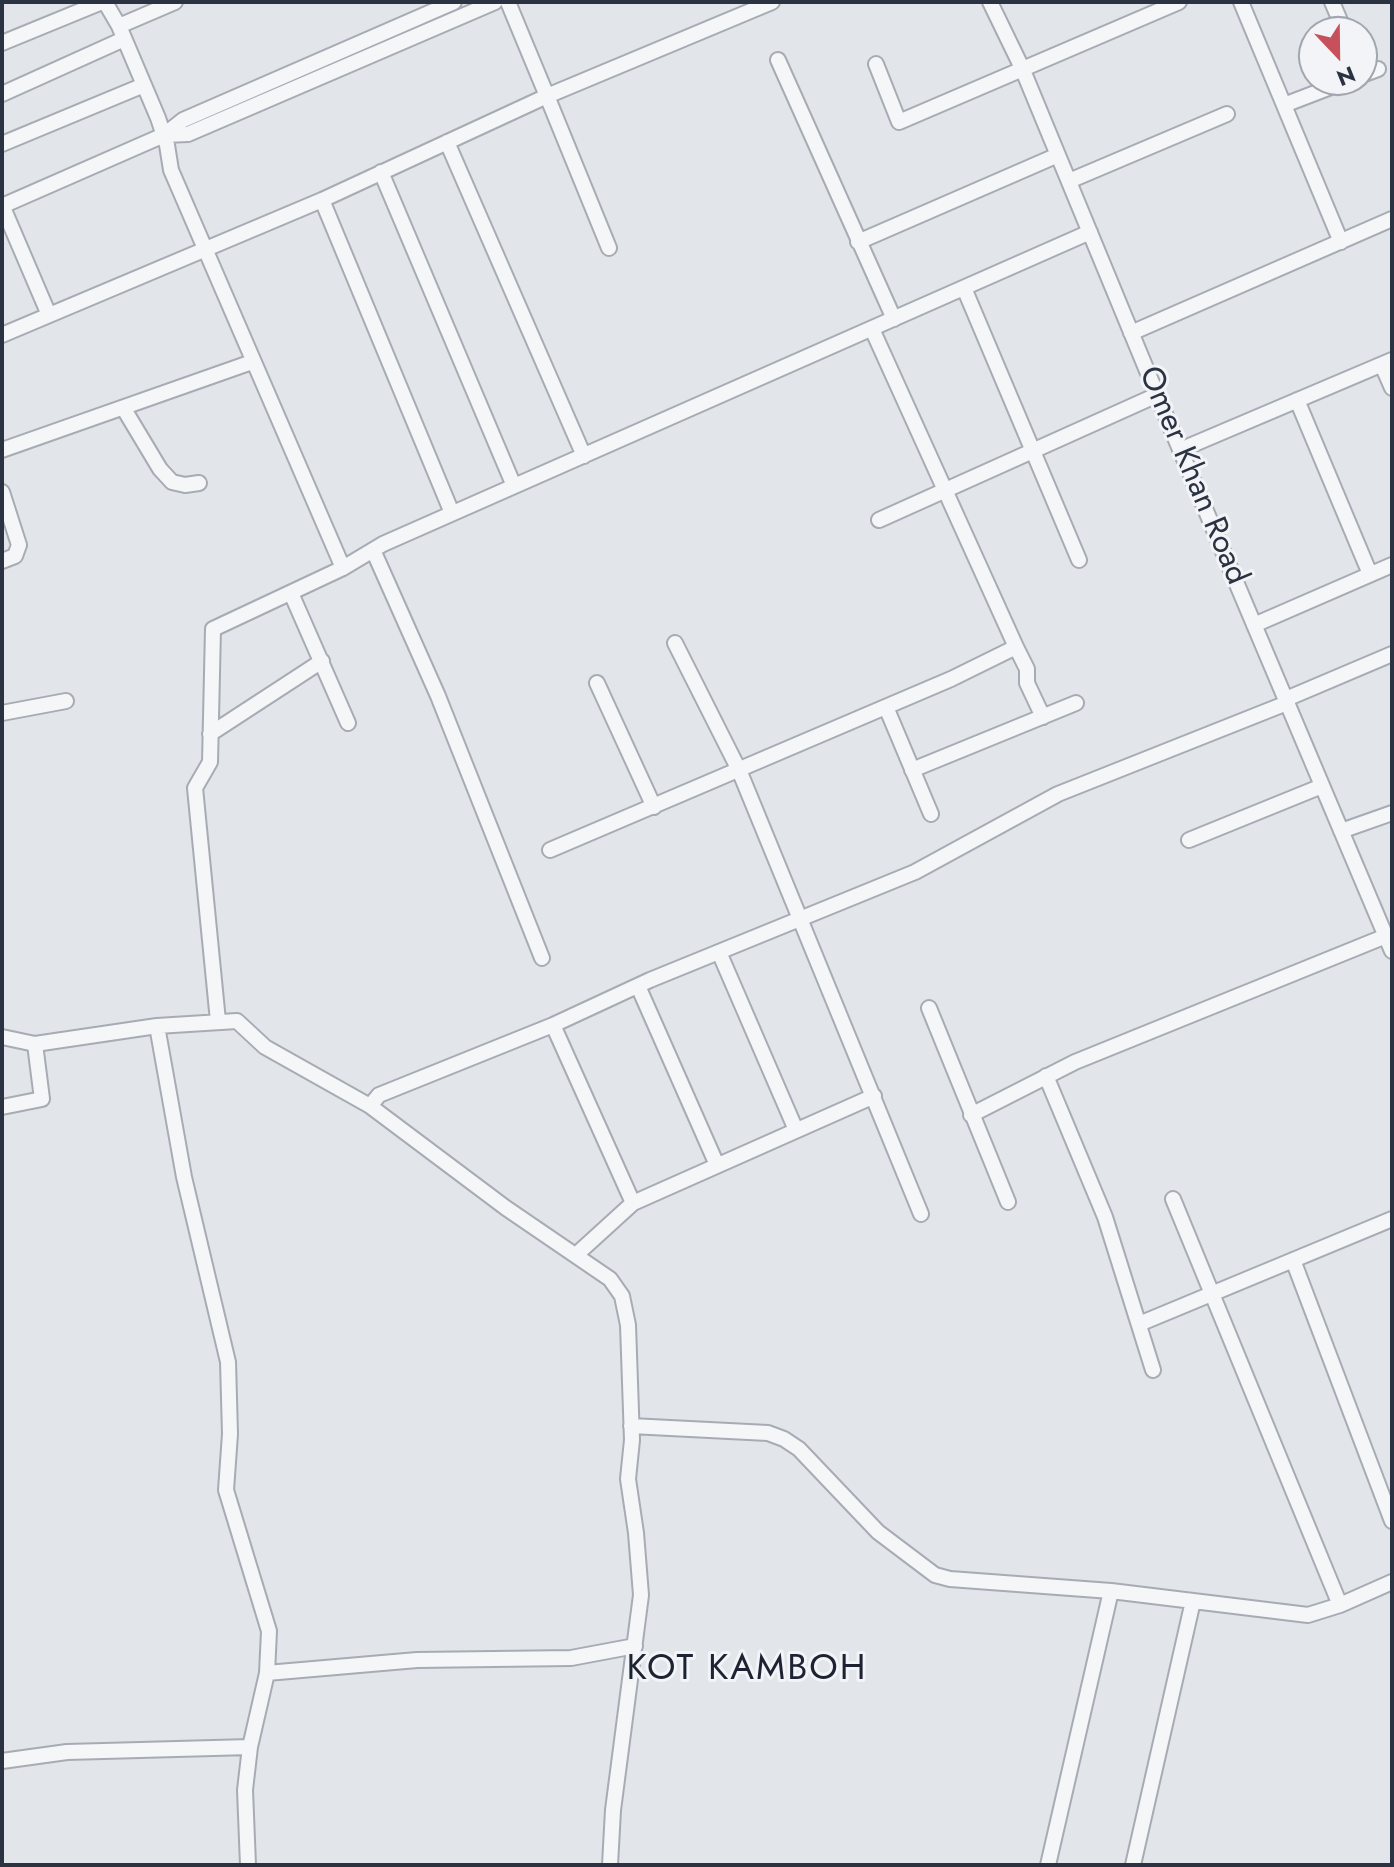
<!DOCTYPE html>
<html>
<head>
<meta charset="utf-8">
<style>
  body { margin:0 }
  #map { position:relative; width:1394px; height:1867px; overflow:hidden; background:#e2e5ea; font-family:Jost,sans-serif }
  canvas { display:block }
  .frame { position:absolute; inset:0; border:4px solid #2b3241; pointer-events:none }
  .north { position:absolute; left:1298px; top:16px; width:80px; height:80px; box-sizing:border-box; background:#f2f4f7; border:2px solid #a2a6ae; border-radius:50%; rotate:158deg; font-size:22px; font-weight:700; line-height:32px; text-align:center; color:#2b3241 }
  .north::after { content:''; display:block; margin:auto; width:28px; height:36px; background:#c6515d; clip-path:polygon(50% 0,100% 100%,50% 72%,0 100%) }
</style>
</head>
<body>
<div id="map">
<canvas width="1394" height="1867"></canvas>
<div class="frame"></div>
<div class="north">N</div>
</div>
<script>
const ctx = document.querySelector('canvas').getContext('2d');
ctx.lineJoin = 'round';
const poly = rows => new Path2D(rows.map(r => 'M' + r).join(''));
function strokePath(path, color, width, dash) { ctx.strokeStyle = color; ctx.lineWidth = width; ctx.lineCap = dash ? 'butt' : 'round'; ctx.setLineDash(dash || []); ctx.stroke(path); }
function write(font, color, halo, rows, align = 'center') {
  ctx.font = font + ' Jost,sans-serif'; ctx.lineWidth = 6; ctx.setLineDash([]); ctx.textBaseline = 'middle'; ctx.strokeStyle = halo; ctx.fillStyle = color; for (const [text, x, y, turn = 0] of rows) {
    ctx.save(); ctx.translate(x, y); ctx.rotate((+turn || 0) * Math.PI / 180); ctx.textAlign = isNaN(turn) ? turn : align; if (halo) ctx.strokeText(text, 0, 0); ctx.fillText(text, 0, 0); ctx.restore();
  }
}
const street = poly([
  [105,2,119,26,158,118,167,145,171,170,343,568],
  [990,2,1022,68,1157,395,1392,951],
  [1241,2,1341,242],
  [1332,2,1341,23],
  [119,26,175,2],
  [2,43,102,2],
  [778,60,894,319],
  [876,64,899,122,1179,2],
  [1362,75,1378,69],
  [2,94,124,39],
  [1284,105,1349,80],
  [165,135,188,134,495,2],
  [447,142,584,456],
  [2,144,144,85],
  [381,172,514,486],
  [1069,181,1227,114],
  [322,200,452,513],
  [2,205,49,315],
  [2,206,164,135,183,120,454,2],
  [858,242,1058,155],
  [609,248,547,96,772,2],
  [964,288,1079,560],
  [1131,333,1392,219],
  [2,335,322,200,547,96,508,2],
  [1382,365,1392,388],
  [1297,400,1370,574],
  [124,409,160,469,172,482,185,485,199,483],
  [2,450,252,362],
  [1180,450,1392,360],
  [2,492,19,545,15,556,2,561],
  [879,520,1157,395],
  [373,550,438,696,542,958],
  [291,593,348,723],
  [1254,625,1392,565],
  [675,643,739,770,921,1214],
  [1016,647,1027,669,1027,683,1043,717],
  [597,683,654,807],
  [1286,699,1392,654],
  [886,707,931,814],
  [2,713,66,701],
  [210,734,322,661],
  [912,770,1076,703],
  [1341,831,1392,813],
  [1189,840,1322,786],
  [550,850,951,679,1016,647,872,329],
  [719,952,796,1130],
  [638,986,717,1165],
  [929,1008,1008,1202],
  [218,1021,195,788,210,762,213,629,343,568,383,544,1090,232],
  [553,1025,633,1203],
  [157,1026,184,1177,228,1362,230,1434,226,1490,269,1631,267,1673,250,1747,245,1790,248,1865],
  [2,1037,35,1044],
  [1046,1076,1105,1217,1153,1370],
  [370,1106,379,1095,553,1025,650,980,915,872,1058,794,1287,703],
  [2,1107,42,1099,35,1044,157,1026,237,1021,265,1047,370,1106,506,1208,610,1279,622,1296,628,1325,632,1440,628,1479,636,1533,641,1595,613,1810,610,1865],
  [971,1115,1075,1062,1386,936],
  [1173,1199,1340,1605],
  [577,1254,633,1203,874,1096],
  [1293,1260,1392,1521],
  [1139,1324,1392,1219],
  [631,1426,768,1433,784,1439,799,1449,878,1532,935,1575,950,1579,1111,1591,1308,1615,1340,1605,1392,1582],
  [267,1673,417,1660,571,1658,635,1646],
  [2,1761,67,1752,250,1747],
  [1048,1865,1111,1591],
  [1133,1865,1193,1601]
]);
const streetNames = [
  ["Omer Khan Road",1192,476,67]
];
const quarterNames = [
  ["KOT KAMBOH",747,1670]
];
strokePath(street, '#a7acb4', 18);
strokePath(street, '#f5f6f8', 14);
write('32px', '#2b3241', '#f2f4f7', streetNames);
ctx.letterSpacing = '2px';
write('36px', '#1d2332', '#f2f4f7', quarterNames);
ctx.letterSpacing = '0px';
</script>
</body>
</html>
